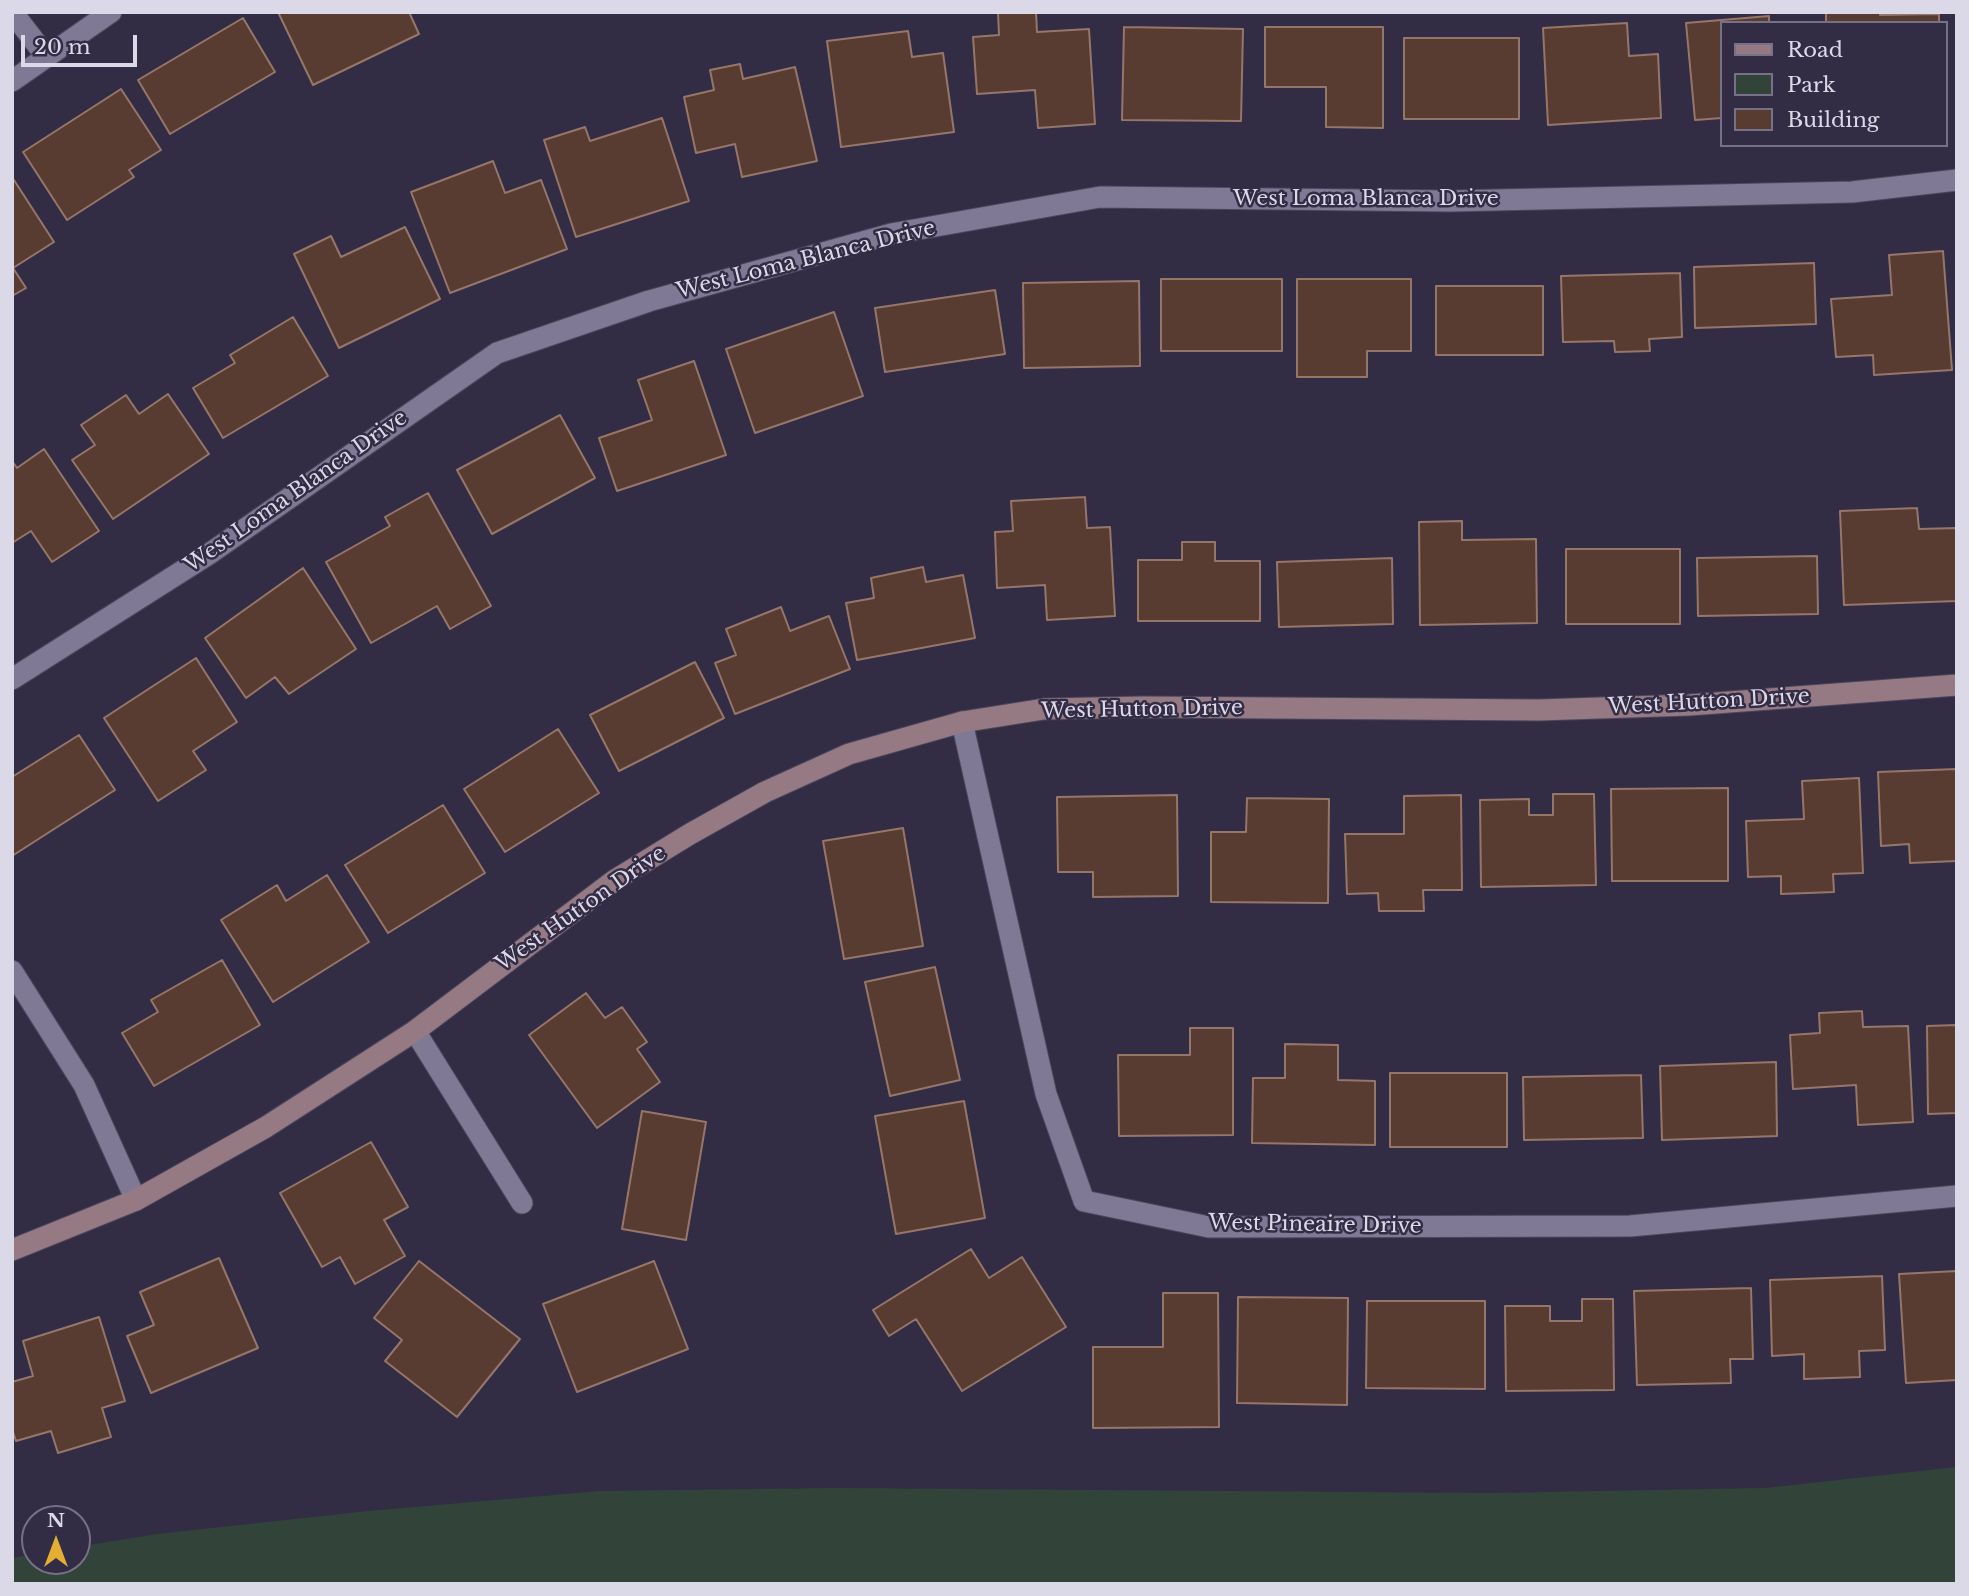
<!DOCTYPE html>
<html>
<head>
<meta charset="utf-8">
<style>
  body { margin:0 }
  #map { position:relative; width:1969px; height:1596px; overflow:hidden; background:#322c45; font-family:"Libre Baskerville",serif }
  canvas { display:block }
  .frame { position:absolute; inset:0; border:14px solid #dbd8e8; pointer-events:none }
  .legend { position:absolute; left:1720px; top:21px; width:228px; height:126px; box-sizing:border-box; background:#322c45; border:2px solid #767186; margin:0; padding:9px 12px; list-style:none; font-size:21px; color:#dbd8e8 }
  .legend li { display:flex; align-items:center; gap:14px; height:35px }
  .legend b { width:35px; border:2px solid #767186 }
  .north { position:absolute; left:21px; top:1505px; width:70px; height:70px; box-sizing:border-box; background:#322c45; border:2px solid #767186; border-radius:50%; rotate:0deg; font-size:19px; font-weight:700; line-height:28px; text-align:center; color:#dbd8e8 }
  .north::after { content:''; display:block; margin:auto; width:24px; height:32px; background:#e2af34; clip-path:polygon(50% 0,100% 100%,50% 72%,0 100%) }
  .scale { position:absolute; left:21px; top:35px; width:116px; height:32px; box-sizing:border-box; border:4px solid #dbd8e8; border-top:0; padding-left:9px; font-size:21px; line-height:24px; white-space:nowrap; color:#dbd8e8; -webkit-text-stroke:5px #322c45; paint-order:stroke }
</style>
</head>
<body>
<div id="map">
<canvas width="1969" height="1596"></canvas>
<div class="frame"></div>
<ul class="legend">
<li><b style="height:9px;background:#957983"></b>Road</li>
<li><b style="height:19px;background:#324439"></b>Park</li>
<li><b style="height:19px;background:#583c32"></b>Building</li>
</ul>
<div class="north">N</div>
<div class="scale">20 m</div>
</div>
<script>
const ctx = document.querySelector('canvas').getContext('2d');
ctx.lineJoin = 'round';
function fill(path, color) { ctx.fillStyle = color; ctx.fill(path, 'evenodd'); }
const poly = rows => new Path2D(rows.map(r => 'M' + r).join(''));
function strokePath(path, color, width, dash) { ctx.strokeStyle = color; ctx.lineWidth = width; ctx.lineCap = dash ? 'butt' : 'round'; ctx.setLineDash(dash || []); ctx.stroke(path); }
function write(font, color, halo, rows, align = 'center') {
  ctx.font = font + ' "Libre Baskerville",serif'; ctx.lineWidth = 5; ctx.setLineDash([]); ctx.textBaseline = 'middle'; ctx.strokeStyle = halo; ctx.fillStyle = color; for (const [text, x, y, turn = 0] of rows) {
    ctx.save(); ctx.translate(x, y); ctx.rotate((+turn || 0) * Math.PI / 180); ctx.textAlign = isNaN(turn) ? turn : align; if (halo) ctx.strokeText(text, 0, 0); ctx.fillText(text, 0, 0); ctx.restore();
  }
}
const green = poly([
  [1957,1467,1957,1584,12,1584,12,1558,35,1554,35,1561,77,1561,77,1547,157,1534,368,1511,600,1491,834,1488,1491,1493,1765,1488]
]);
const building = poly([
  [278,12,409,12,419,34,313,85,278,12],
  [998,12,1036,12,1037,32,1089,29,1095,124,1038,128,1035,90,977,94,973,37,999,35,998,12],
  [1826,12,1880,12,1880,15,1939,14,1939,23,1826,23,1826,12],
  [1769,16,1769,23,1722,23,1722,118,1695,120,1686,23,1769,16],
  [243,18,275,72,170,134,138,80,243,18],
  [1627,23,1629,56,1658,54,1661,118,1548,125,1543,28,1627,23],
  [1124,27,1243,29,1241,121,1122,120,1124,27],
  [1265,27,1383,27,1383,128,1326,127,1326,87,1265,87,1265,27],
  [908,31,912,57,943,53,954,132,841,147,827,41,908,31],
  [1404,38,1519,38,1519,119,1404,119,1404,38],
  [740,64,743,79,795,67,817,161,742,177,735,144,696,153,684,97,714,90,710,70,740,64],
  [121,89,161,150,129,170,134,177,67,220,23,152,121,89],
  [662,118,689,201,576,237,544,140,585,127,590,141,662,118],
  [493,161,505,193,541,180,567,249,450,293,411,192,493,161],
  [12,177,54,242,13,268,26,288,12,296,12,177],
  [405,227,440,299,339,348,294,254,331,236,341,257,405,227],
  [1943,251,1952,370,1874,375,1873,355,1836,357,1831,299,1892,295,1889,255,1943,251],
  [1814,263,1816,324,1695,328,1694,267,1814,263],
  [1680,273,1682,337,1649,339,1650,351,1615,352,1614,341,1563,342,1561,276,1680,273],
  [1161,279,1282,279,1282,351,1161,351,1161,279],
  [1297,279,1411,279,1411,351,1367,351,1367,377,1297,377,1297,279],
  [1139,281,1140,366,1024,368,1023,283,1139,281],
  [1436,286,1543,286,1543,355,1436,355,1436,286],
  [995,290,1005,354,885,372,875,308,995,290],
  [834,312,863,396,755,433,726,349,834,312],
  [293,317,328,376,223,438,193,388,235,363,230,355,293,317],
  [694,361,726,455,617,491,599,438,652,420,638,380,694,361],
  [168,394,209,454,113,519,72,460,95,445,81,425,126,395,139,414,168,394],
  [560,415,595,478,492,534,457,470,560,415],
  [44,449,99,531,52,562,31,531,12,543,12,461,17,468,44,449],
  [428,493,491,606,450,629,437,606,371,643,326,562,390,526,385,517,428,493],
  [1085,497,1087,528,1110,527,1115,616,1047,620,1045,585,997,588,995,532,1013,531,1011,501,1085,497],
  [1917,508,1919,529,1957,528,1957,601,1844,605,1840,511,1917,508],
  [1462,521,1462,540,1536,539,1537,623,1420,625,1419,522,1462,521],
  [1182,542,1215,542,1215,561,1260,561,1260,621,1138,621,1138,560,1182,560,1182,542],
  [1566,549,1680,549,1680,624,1566,624,1566,549],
  [1817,556,1818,614,1698,616,1697,558,1817,556],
  [1392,558,1393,624,1279,627,1277,562,1392,558],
  [923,567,926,582,963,575,975,638,857,660,846,603,874,598,871,578,923,567],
  [303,568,356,649,289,694,275,677,246,698,205,638,303,568],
  [781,607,790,631,829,616,850,669,735,714,715,663,736,655,726,629,781,607],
  [196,658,237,722,193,751,206,770,158,801,104,718,196,658],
  [695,662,724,718,619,771,590,715,695,662],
  [558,729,599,793,505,852,464,789,558,729],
  [79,735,115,790,12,856,12,777,79,735],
  [1957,769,1957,861,1910,863,1909,844,1881,846,1878,772,1957,769],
  [1859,778,1863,873,1833,874,1834,892,1781,894,1781,876,1748,877,1746,821,1804,819,1802,781,1859,778],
  [1728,788,1728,881,1612,881,1611,789,1728,788],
  [1553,794,1594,794,1596,885,1481,887,1480,800,1529,799,1529,815,1553,815,1553,794],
  [1177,795,1178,896,1093,897,1093,872,1058,872,1057,797,1177,795],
  [1461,795,1462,890,1423,890,1424,911,1379,911,1378,893,1347,894,1345,834,1404,834,1404,796,1461,795],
  [1247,798,1329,799,1328,903,1211,902,1211,832,1246,832,1247,798],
  [443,805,485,873,388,933,345,865,443,805],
  [903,828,923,946,844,959,823,841,903,828],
  [327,875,369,942,273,1002,221,920,277,885,286,901,327,875],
  [222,960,260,1025,154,1086,122,1033,158,1012,151,1000,222,960],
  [935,967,960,1080,890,1096,865,982,935,967],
  [586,993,605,1018,622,1007,647,1042,637,1049,660,1082,597,1128,529,1035,586,993],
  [1862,1011,1863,1027,1908,1026,1913,1122,1858,1125,1856,1085,1793,1089,1790,1035,1820,1033,1819,1013,1862,1011],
  [1957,1025,1957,1113,1928,1114,1927,1026,1957,1025],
  [1190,1028,1233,1028,1233,1135,1119,1136,1118,1055,1190,1055,1190,1028],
  [1285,1044,1338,1045,1338,1080,1375,1081,1375,1145,1252,1143,1253,1078,1285,1078,1285,1044],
  [1776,1062,1777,1136,1662,1140,1660,1066,1776,1062],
  [1390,1073,1507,1073,1507,1147,1390,1147,1390,1073],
  [1641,1075,1643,1138,1524,1140,1523,1077,1641,1075],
  [964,1101,985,1218,896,1234,875,1116,964,1101],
  [642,1111,706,1122,686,1240,622,1229,642,1111],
  [371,1142,408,1207,384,1220,405,1256,355,1284,340,1257,322,1267,280,1193,371,1142],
  [971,1249,989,1278,1022,1257,1066,1327,962,1391,916,1319,889,1336,873,1310,971,1249],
  [219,1258,258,1348,151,1393,127,1336,154,1325,140,1292,219,1258],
  [419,1261,520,1339,457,1417,385,1361,402,1340,374,1318,419,1261],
  [654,1261,688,1349,577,1392,543,1304,654,1261],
  [1957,1271,1957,1380,1906,1383,1899,1274,1957,1271],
  [1882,1276,1885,1350,1859,1351,1860,1377,1804,1379,1804,1354,1772,1356,1770,1280,1882,1276],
  [1751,1288,1753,1359,1730,1359,1731,1383,1637,1385,1634,1291,1751,1288],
  [1163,1293,1218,1293,1219,1427,1093,1428,1093,1347,1163,1347,1163,1293],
  [1238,1297,1348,1298,1347,1405,1237,1403,1238,1297],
  [1582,1299,1613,1299,1614,1390,1506,1391,1505,1306,1550,1306,1550,1321,1582,1321,1582,1299],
  [1367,1301,1485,1301,1485,1389,1366,1388,1367,1301],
  [99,1317,125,1401,102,1408,111,1437,58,1453,51,1431,16,1441,12,1429,12,1382,33,1376,23,1341,99,1317]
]);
const path = poly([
  [1956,1584,1957,1583]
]);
const street = poly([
  [12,12,46,56],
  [12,81,111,12],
  [12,679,209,554,497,353,649,301,891,234,1100,197,1450,201,1852,192,1957,180],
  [962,722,1046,1094,1084,1201,1209,1227,1630,1226,1957,1196],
  [12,971,84,1085,136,1200],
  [415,1031,522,1203]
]);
const secondary = poly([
  [12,1250,136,1200,266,1127,415,1031,615,880,690,834,765,792,849,754,962,722,1044,709,1143,707,1539,710,1689,705,1957,685]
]);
const streetNames = [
  ["West Loma Blanca Drive",1366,199],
  ["West Loma Blanca Drive",806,260,-14],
  ["West Loma Blanca Drive",296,492,-35],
  ["West Hutton Drive",1709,702,-3],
  ["West Hutton Drive",1142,710,-1],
  ["West Hutton Drive",581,909,-35],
  ["West Pineaire Drive",1315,1225,1]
];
fill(green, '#324439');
fill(building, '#583c32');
strokePath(building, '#967669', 2);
strokePath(street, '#4c475c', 23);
strokePath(secondary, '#4c475c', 23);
strokePath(path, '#8f8a9e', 4.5, [5, 5]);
strokePath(street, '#7f7996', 21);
strokePath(secondary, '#957983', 21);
write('21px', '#dbd8e8', '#322c45', streetNames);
</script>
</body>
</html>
